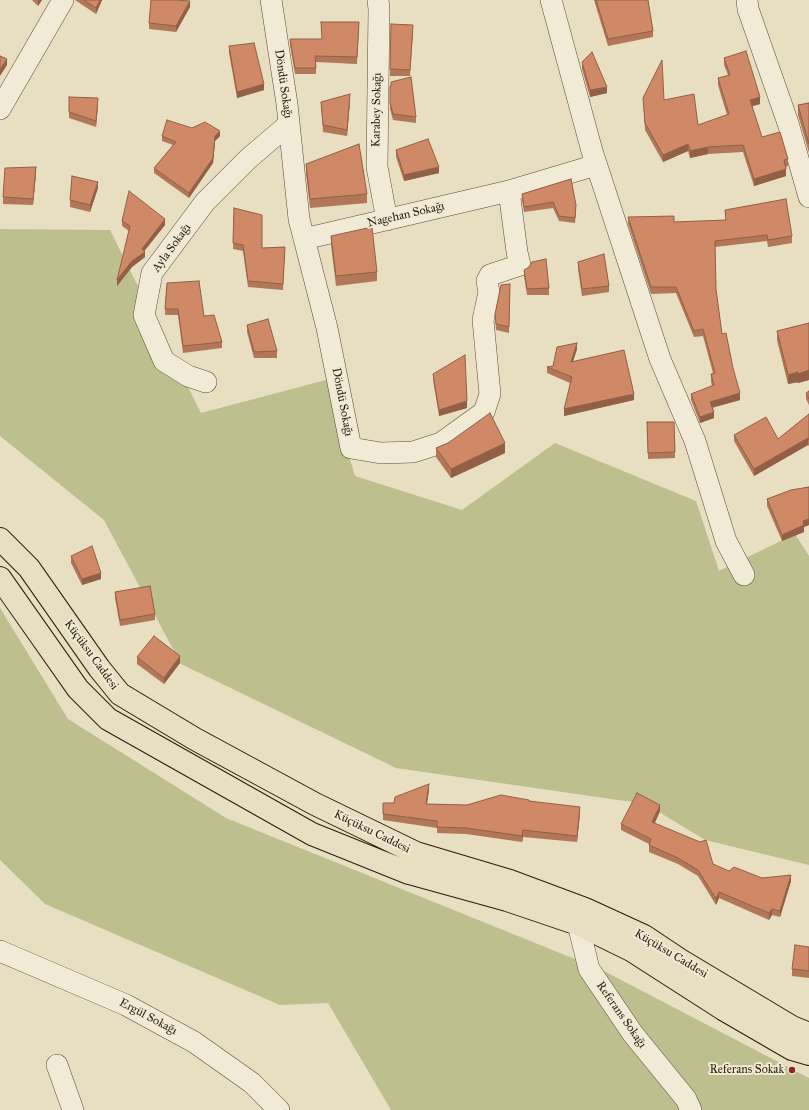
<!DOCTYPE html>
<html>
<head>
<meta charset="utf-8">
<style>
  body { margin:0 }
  canvas { display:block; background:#e8dec2 }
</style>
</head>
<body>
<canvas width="809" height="1110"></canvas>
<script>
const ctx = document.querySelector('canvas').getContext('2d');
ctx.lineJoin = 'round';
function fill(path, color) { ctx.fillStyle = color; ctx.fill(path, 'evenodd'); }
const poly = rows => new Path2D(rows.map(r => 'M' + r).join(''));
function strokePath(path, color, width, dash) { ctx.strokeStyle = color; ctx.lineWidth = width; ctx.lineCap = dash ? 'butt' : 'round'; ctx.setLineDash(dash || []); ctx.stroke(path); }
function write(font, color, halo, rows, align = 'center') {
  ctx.font = font + ' "IM FELL Great Primer",serif'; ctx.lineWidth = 4; ctx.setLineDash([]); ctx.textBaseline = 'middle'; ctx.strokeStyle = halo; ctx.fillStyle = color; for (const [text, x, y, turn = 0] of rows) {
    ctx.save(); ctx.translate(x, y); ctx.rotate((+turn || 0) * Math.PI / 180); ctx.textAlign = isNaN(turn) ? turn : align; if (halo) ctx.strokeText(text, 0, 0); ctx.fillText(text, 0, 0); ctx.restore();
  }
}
const green = poly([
  [0,229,110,230,201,413,326,380,355,476,462,510,555,443,696,501,719,571,795,534,809,556,809,865,705,840,646,804,396,768,181,664,104,520,0,436],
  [0,608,68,719,226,818,602,970,809,1078,809,1110,391,1110,328,1003,280,1005,45,904,0,860]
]);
const minor = poly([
  [271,0,287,104,299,219,327,328,351,448,381,453,413,452,441,443,484,412,490,394,483,320,489,292,487,281,490,275,520,265,517,252,509,191,596,165],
  [378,0,379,9,377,167,387,220],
  [551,0,592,151,660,359,695,441,726,541,744,575],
  [747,0,748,9,788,123,809,197],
  [0,109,63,0],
  [304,239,509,191],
  [206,382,188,376,164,361,144,315,152,273,205,202,248,159,289,124],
  [584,911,578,924,589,969,633,1034,686,1099,691,1110],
  [0,951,126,1005,194,1042,252,1083,279,1110],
  [57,1065,73,1110]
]);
const primary = poly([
  [0,539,29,568,99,668,120,694,195,739,315,804,416,853,510,881,585,909,644,936,680,960,792,1027,809,1034],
  [0,578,78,689,108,719,312,834,409,873,507,900,578,924,631,950,723,1009,792,1049,809,1054]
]);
const wall = poly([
  [32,0,42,0,38,6],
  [75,0,102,0,96,14],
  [594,0,648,0,653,31,653,37,608,46],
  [190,7,176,32,149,29,149,23],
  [391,24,413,31,410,76,390,76],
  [359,28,357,64,316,62,316,74,295,74,290,45,290,39,322,39],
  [229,46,264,90,237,98,229,53],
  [724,58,760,104,752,106,762,137,788,159,788,166,786,167,786,176,754,186,743,152,708,154,690,158,688,151,663,162,645,130,643,98,664,100,698,125,727,115,718,85,718,78,728,75,724,65],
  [582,62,607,93,590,97,582,69],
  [390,86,416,117,416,123,393,120,390,109],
  [69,97,98,104,96,127,69,118],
  [350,100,347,136,323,132,321,102],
  [809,103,809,153,798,115,798,105],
  [192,128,220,136,215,141,213,163,189,198,154,173,154,168,173,145,162,141,162,136],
  [396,150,439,173,404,181,396,157],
  [306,164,367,194,367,203,310,208,306,173],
  [36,173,33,205,3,204,3,197],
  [571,179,576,211,575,223,559,221,553,208,524,212,522,200,522,194],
  [98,188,90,212,70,207,70,200],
  [234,208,262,248,285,247,283,290,248,287,243,251,233,249],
  [725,210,792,236,792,243,768,247,767,241,715,247,716,289,722,334,740,400,712,408,714,418,700,423,691,400,691,394,712,386,711,381,711,374,713,373,703,336,694,337,676,293,651,294,628,224,628,217,674,222,726,220],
  [122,221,165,225,144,251,145,257,132,267,117,286,129,231,122,226],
  [331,236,377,272,377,281,336,286,331,245],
  [578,262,609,286,609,292,582,296,578,269],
  [524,270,549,288,549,295,527,295,524,276],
  [167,283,204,316,222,342,222,348,183,353,178,315,165,315,165,309],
  [510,284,509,333,496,330,495,314],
  [809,323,809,380,798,383,798,382,788,384,777,340,777,331],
  [247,325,277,351,277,358,254,358,247,332],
  [577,349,573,361,634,400,564,416,570,383,547,373,547,367,553,366],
  [433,374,467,408,439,416,433,380],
  [809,391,809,405,806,399,806,393],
  [809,414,809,446,808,445,754,476,734,441,734,435,778,439],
  [647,422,674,422,675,458,648,459],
  [448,443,505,453,451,478,436,457,436,448],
  [809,487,809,525,804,527,804,532,782,541,767,506,767,499],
  [71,556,101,579,82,585,71,563],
  [115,592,155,614,155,620,120,626,115,598],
  [137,657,180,663,164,684,137,664],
  [429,790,427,804,467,805,529,801,580,813,577,842,523,837,522,842,466,834,437,833,437,828,383,820,383,814,394,803],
  [660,811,655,823,713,864,729,871,762,878,791,881,780,917,772,915,769,920,719,898,716,905,698,876,678,864,649,852,649,844,621,830,621,824],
  [809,947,809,978,792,976,792,969]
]);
const shadedWall = poly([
  [38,0,42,0,38,6],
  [100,0,102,0,96,14,96,8],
  [190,1,190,7,176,32,176,26],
  [7,59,7,65,0,76,0,70],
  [264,84,264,90,237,98,237,92],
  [607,87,607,93,590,97,590,90],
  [350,94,350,100,347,136,347,130],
  [760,97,760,104,750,107,750,100],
  [98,98,98,104,96,127,96,121],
  [220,131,220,136,215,141,213,163,189,198,189,193,215,136],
  [688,144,688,151,663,162,663,155],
  [708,147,708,154,690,158,690,151],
  [36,167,36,173,33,205,33,199],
  [439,167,439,173,404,181,404,175],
  [786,169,786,176,754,186,754,179],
  [98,182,98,188,90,212,90,205],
  [165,219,165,225,142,254,145,252,145,257,132,267,117,286,117,280],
  [577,343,577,349,571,368,571,362],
  [809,370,809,380,798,383,798,374],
  [798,372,798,382,788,384,788,375],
  [740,393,740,400,710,408,710,402],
  [634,394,634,400,564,416,564,409],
  [467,401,467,408,439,416,439,410],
  [714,412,714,418,700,423,700,417],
  [808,438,808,445,754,476,754,469],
  [505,443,505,453,451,478,451,469],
  [809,519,809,525,804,527,804,532,782,541,782,535,803,521],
  [101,573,101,579,82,585,82,579],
  [180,656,180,663,164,684,164,678],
  [429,784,429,790,426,810,426,804],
  [660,805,660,811,652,828,652,822],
  [580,807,580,813,577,842,577,836],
  [523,830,523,837,522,842,522,836],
  [791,875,791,881,780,917,780,911],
  [719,892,719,898,716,905,716,899],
  [772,909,772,915,769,920,769,913]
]);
const building = poly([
  [84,0,100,0,96,8,84,0],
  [151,0,175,0,190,1,176,26,149,23,151,0],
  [596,0,648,0,653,31,608,39,596,0],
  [321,22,359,22,357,57,315,56,316,68,295,68,290,39,322,39,321,22],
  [391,24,413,25,410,70,390,69,391,24],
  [254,43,264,84,237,92,229,46,254,43],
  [746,51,760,97,750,100,762,137,780,132,788,159,784,160,786,169,754,179,743,145,708,147,690,151,688,144,663,155,645,123,643,98,662,60,664,100,694,94,698,125,729,114,718,78,730,75,724,58,746,51],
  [592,52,607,87,590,90,582,62,592,52],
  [0,56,7,59,0,70,0,56],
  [411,77,416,117,393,114,390,103,390,86,391,86,391,82,411,77],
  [350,94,347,130,323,125,321,102,350,94],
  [69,97,98,98,96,121,69,112,69,97],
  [809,103,809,144,798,105,809,103],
  [167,120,192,128,205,122,220,131,215,136,213,158,189,193,154,168,176,142,162,136,167,120],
  [428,139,439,167,404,175,396,150,428,139],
  [359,144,367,194,310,199,306,164,359,144],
  [36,167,33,199,3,197,5,168,36,167],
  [72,176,98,182,90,205,70,200,72,176],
  [571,179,576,205,575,218,559,216,553,202,524,207,522,194,571,179],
  [129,191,165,219,142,249,145,252,132,261,117,280,130,226,122,221,129,191],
  [786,199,792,236,768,240,767,235,715,241,716,289,722,334,726,333,733,368,740,393,710,402,714,412,700,417,691,394,714,385,711,374,715,373,703,329,694,331,676,287,651,287,628,217,674,216,674,222,726,220,725,210,786,199],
  [234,208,262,215,262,248,285,247,283,284,248,281,243,245,233,243,234,208],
  [372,227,377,272,336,276,331,236,372,227],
  [604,254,609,286,582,289,578,262,604,254],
  [546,259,549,288,527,289,524,270,529,267,532,262,546,259],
  [199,281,204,316,214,315,222,342,183,346,178,309,165,309,167,283,199,281],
  [510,284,509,327,496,324,495,314,501,285,510,284],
  [268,319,277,351,254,352,247,325,268,319],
  [809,323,809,370,798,374,798,372,788,375,777,331,809,323],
  [577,343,571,362,624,350,634,394,564,409,572,377,547,367,553,366,557,347,577,343],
  [465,355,467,401,439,410,433,374,465,355],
  [809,391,809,399,806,393,809,391],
  [490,413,505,443,451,469,436,448,448,443,490,413],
  [809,414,809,440,808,438,754,469,734,435,766,417,778,439,809,414],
  [647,422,674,422,675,452,648,453,647,422],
  [809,487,809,519,803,521,804,525,782,535,767,499,791,490,809,487],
  [92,546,101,573,82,579,71,556,92,546],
  [150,586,155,614,120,620,115,592,150,586],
  [154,636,180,656,164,678,137,657,154,636],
  [429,784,426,804,467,805,501,795,529,800,529,801,580,807,577,836,523,830,522,836,466,828,437,827,437,821,383,814,383,803,394,803,395,797,429,784],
  [637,793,660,805,652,822,700,842,706,840,713,864,729,871,734,867,762,878,791,875,780,911,772,909,769,913,719,892,716,899,698,870,678,858,649,845,651,839,621,824,637,793],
  [795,945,809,947,809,971,792,969,795,945]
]);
const markers = [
  [792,1070,4,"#8f2418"]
];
const streetNames = [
  ["Döndü Sokağı",283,84,82],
  ["Karabey Sokağı",377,110,-89],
  ["Nagehan Sokağı",406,215,-13],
  ["Ayla Sokağı",172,248,-54],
  ["Döndü Sokağı",342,402,79],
  ["Küçüksu Caddesi",91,655,54],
  ["Küçüksu Caddesi",372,832,26],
  ["Küçüksu Caddesi",671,954,31],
  ["Referans Sokağı",621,1015,55],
  ["Ergül Sokağı",148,1017,28]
];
const poiNames = [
  ["Referans Sokak",784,1070]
];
fill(green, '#bdbf8e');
strokePath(minor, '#5a4c36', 22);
strokePath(primary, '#2b1c08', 24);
strokePath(minor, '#f0ead7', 21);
strokePath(primary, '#e8dec2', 22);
fill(wall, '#b27658');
fill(shadedWall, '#916047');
fill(building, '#cf8966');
strokePath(building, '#916047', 1);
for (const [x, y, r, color] of markers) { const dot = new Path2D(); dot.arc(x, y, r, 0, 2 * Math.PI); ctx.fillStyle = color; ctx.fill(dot); strokePath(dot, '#f0ead7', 1.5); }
write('12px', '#2b1c08', '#f0ead7', streetNames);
write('12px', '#2b1c08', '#f0ead7', poiNames, 'right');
</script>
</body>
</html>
